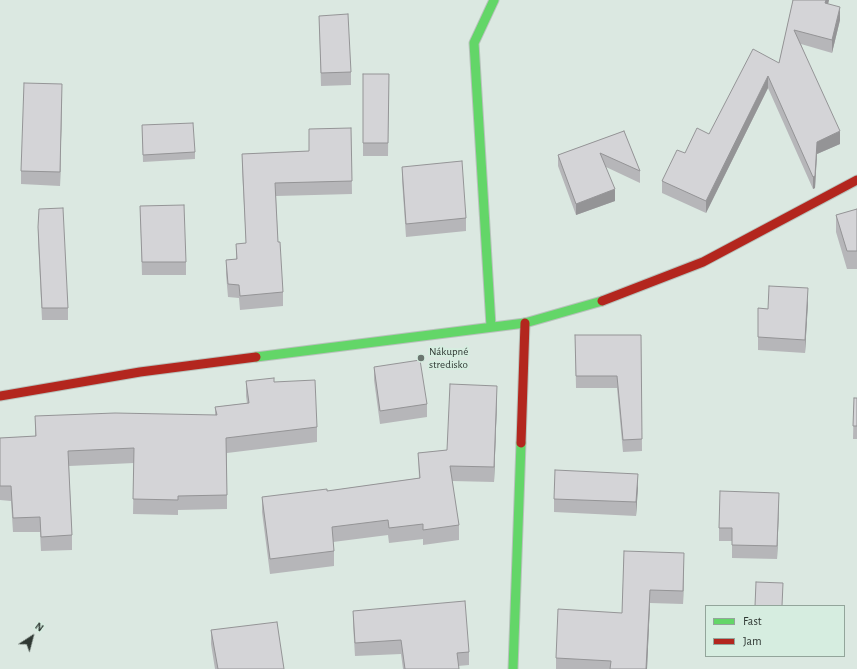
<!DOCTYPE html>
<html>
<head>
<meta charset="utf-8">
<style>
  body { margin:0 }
  #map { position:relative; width:857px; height:669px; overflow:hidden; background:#dbe8e1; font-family:"Alegreya Sans",sans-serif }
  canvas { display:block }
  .legend { position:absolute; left:705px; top:605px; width:140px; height:52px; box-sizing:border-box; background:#d6ede0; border:1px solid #93a59b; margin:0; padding:5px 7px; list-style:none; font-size:12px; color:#2f3833 }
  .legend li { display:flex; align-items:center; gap:8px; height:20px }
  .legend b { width:20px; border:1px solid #93a59b }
  .north { position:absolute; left:12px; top:617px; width:40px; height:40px; -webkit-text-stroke:3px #d6ede0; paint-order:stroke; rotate:36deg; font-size:11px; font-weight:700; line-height:16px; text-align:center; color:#2f3833 }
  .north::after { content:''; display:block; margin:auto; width:14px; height:18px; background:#2f3833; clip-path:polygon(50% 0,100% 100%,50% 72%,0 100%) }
</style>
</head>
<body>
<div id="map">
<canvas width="857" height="669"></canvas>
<ul class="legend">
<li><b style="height:5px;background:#63d668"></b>Fast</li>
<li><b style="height:5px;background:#b3261e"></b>Jam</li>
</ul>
<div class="north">N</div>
</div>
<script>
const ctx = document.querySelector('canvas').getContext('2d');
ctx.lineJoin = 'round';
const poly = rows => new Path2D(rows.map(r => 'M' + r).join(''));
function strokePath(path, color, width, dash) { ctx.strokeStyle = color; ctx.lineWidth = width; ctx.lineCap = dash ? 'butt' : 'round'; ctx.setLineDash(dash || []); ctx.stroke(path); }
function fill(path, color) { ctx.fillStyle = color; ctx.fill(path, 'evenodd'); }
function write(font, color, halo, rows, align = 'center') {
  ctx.font = font + ' "Alegreya Sans",sans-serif'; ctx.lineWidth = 4; ctx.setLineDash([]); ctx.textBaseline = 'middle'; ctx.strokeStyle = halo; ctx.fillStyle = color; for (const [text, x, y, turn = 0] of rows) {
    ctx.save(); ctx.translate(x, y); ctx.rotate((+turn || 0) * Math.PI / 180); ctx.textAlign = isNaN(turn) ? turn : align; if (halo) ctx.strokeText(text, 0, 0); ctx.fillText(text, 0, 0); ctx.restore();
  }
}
const fast = poly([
  [491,326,474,43,494,0],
  [256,357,525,323,602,301],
  [513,669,521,443]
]);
const jam = poly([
  [602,301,703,262,857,180],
  [0,396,140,372,256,357],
  [521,443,525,323]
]);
const wall = poly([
  [793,0,829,0,828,4,840,20,832,53,801,44,840,144,817,154,815,188,813,189,768,88,706,213,662,193,662,181,685,153,709,134,779,63],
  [319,16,351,72,351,85,321,86],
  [363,74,389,74,388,156,363,156],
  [62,97,60,186,21,184,21,171],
  [142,125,195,152,195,159,143,162],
  [351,128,352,194,276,196,278,242,283,292,283,306,240,310,239,298,228,297,226,274,226,260,236,259,236,244,246,243,242,168,242,154,309,151],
  [624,131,640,171,640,183,606,167,615,201,576,215,558,166,558,155],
  [402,167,466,218,466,231,406,237,402,180],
  [140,206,186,262,186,275,142,275],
  [857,209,857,269,847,269,836,232,836,215],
  [38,227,68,308,68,320,42,320,38,239],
  [808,302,805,353,758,350,758,308,768,309],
  [575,335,641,335,642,451,623,452,617,388,576,388],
  [374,367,427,404,427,417,380,424,374,380],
  [246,381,274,382,317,427,317,442,227,453,227,509,178,510,178,515,133,514,134,463,69,466,72,535,72,550,41,551,40,532,13,532,11,501,0,500,0,438,35,436,35,416,215,415,215,407,247,403,246,396],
  [854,398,857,398,857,439,853,439],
  [497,401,494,482,452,481,459,525,459,540,423,545,423,539,389,543,388,535,333,542,334,551,334,566,270,574,262,512,262,497,327,491,419,478,418,453,447,450],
  [638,487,636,516,554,512,554,499],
  [779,506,777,559,732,558,732,541,719,541,719,528],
  [624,551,684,566,683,604,650,603,647,669,556,669,556,658,622,613],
  [353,611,469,652,469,665,458,666,459,669,403,669,401,654,355,656,353,624],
  [211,630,284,669,215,669,211,644]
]);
const shadedWall = poly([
  [826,0,829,0,825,16,825,3],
  [840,7,840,20,832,53,832,40],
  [768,76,768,88,706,213,706,201],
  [62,84,62,97,60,186,60,172],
  [840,131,840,144,817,154,815,188,813,189,813,177,817,142],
  [615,189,615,201,576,215,576,204],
  [808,288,808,302,805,353,805,340],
  [497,386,497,401,494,482,494,467],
  [638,474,638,487,636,516,636,502],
  [779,493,779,506,777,559,777,546],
  [684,553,684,566,683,604,683,591],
  [650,590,650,603,647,669,646,669]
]);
const building = poly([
  [793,0,826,0,825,3,840,7,832,40,794,30,840,131,817,142,815,176,813,177,768,76,706,201,662,181,677,150,685,153,697,128,709,134,753,49,779,63,793,0],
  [348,14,351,72,321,73,319,16,348,14],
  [363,74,389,74,388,143,363,143,363,74],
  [24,83,62,84,60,172,21,171,24,83],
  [193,123,195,152,143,155,142,125,193,123],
  [351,128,352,181,275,183,278,242,280,242,283,292,240,296,239,285,228,284,226,260,237,259,236,244,246,243,242,154,309,151,309,129,351,128],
  [624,131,640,171,600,153,615,189,576,204,558,155,624,131],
  [462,161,466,218,406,224,402,167,462,161],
  [184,205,186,262,142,262,140,206,184,205],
  [63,208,68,308,42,308,38,227,39,209,63,208],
  [857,209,857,251,847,251,836,215,857,209],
  [769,286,808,288,805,340,758,337,758,308,768,309,769,286],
  [575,335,641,335,642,439,623,440,617,376,576,376,575,335],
  [420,360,427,404,380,411,374,367,420,360],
  [274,378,274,382,315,380,317,427,226,438,227,495,178,496,178,500,133,499,134,448,68,451,72,535,41,537,40,517,13,518,11,486,0,486,0,438,36,436,35,416,115,413,217,415,215,407,249,403,246,381,274,378],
  [450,384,497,386,494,467,450,466,459,525,423,530,423,524,389,528,388,520,332,527,334,551,270,559,262,497,327,489,327,491,420,478,418,453,447,450,450,384],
  [854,398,857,398,857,426,853,426,854,398],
  [555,470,638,474,636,502,554,499,555,470],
  [720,491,779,493,777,546,732,545,732,528,719,528,720,491],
  [624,551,684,553,683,591,650,590,646,669,610,669,611,661,556,658,558,609,622,613,624,551],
  [756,582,783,583,782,606,755,606,756,582],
  [465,601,469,652,457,653,459,669,405,669,401,640,355,643,353,611,465,601],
  [277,622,284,669,218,669,211,630,277,622]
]);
const markers = [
  [421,358,4,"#6b7670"]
];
const poiNames = [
  ["Nákupné",429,352],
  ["stredisko",429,365]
];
strokePath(fast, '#b8c2bc', 11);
strokePath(jam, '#b8c2bc', 11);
strokePath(fast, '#63d668', 9);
strokePath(jam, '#b3261e', 9);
fill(wall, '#b6b6b9');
fill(shadedWall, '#949496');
fill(building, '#d4d4d7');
strokePath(building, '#949496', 1);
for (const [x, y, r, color] of markers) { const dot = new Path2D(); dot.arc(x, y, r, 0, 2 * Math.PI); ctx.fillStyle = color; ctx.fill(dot); strokePath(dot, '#d6ede0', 1.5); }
write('11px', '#2f3833', '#d6ede0', poiNames, 'left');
</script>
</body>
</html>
